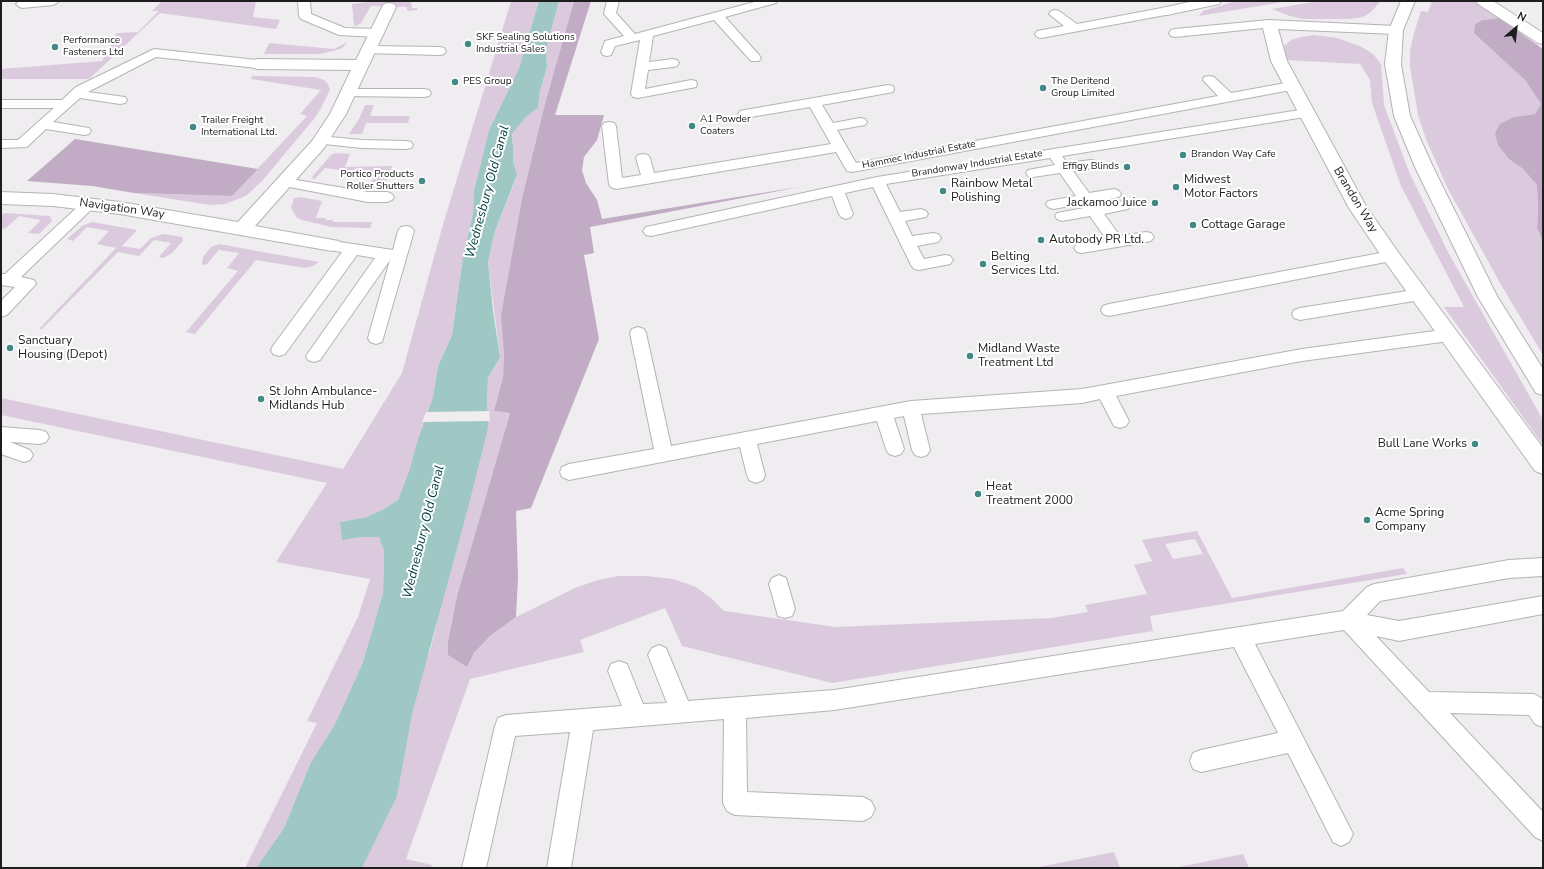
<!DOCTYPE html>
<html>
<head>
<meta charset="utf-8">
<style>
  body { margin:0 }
  #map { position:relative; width:1544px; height:869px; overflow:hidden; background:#efedef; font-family:"Nunito Sans",sans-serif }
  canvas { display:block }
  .frame { position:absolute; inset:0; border:2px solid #1d1d1d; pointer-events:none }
  .north { position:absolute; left:1496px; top:8px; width:40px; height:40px; -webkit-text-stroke:3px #fff; paint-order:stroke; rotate:28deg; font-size:11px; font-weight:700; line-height:16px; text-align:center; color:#1d1d1d }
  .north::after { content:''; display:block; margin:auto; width:14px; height:18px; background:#1d1d1d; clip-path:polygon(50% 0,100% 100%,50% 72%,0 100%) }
</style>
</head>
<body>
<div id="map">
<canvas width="1544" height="869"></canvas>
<div class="frame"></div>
<div class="north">N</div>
</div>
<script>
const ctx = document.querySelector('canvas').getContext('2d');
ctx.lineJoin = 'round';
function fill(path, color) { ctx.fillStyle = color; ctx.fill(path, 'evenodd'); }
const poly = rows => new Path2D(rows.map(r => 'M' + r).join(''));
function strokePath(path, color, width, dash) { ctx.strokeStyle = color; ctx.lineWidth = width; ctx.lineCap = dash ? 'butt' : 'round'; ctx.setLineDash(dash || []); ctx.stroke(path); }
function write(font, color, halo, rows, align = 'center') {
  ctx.font = font + ' "Nunito Sans",sans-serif'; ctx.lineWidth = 4; ctx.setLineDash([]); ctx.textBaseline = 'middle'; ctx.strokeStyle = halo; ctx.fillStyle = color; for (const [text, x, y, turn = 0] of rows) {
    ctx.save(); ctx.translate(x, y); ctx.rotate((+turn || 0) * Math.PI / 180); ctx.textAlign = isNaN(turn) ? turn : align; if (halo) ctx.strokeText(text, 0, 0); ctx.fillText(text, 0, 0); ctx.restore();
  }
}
const green = poly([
  [162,1,256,1,253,17,280,20,276,29,160,13,89,79,1,79,1,69,102,61,117,33,138,32,159,11,152,11],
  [379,1,411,1,412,8,417,8,417,10,408,11,407,10,407,7,371,6,361,23,356,26,354,25,352,4],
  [511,1,539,1,519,68,489,130,474,191,473,213,463,257,452,335,438,366,433,397,417,442,409,471,398,500,384,509,367,517,340,522,342,539,361,537,379,537,384,551,383,593,363,662,335,724,311,762,284,828,256,868,245,868,317,723,307,721,358,617,370,579,276,562,327,483,1,415,1,398,343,469,402,373,442,228],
  [559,1,574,1,546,100,504,354,503,377,494,411,510,413,457,596,448,640,448,655,467,667,474,653,490,636,516,617,575,588,598,580,619,576,647,576,673,579,696,587,711,598,724,611,836,627,1051,618,1088,612,1085,605,1147,594,1134,565,1152,561,1142,540,1197,531,1232,598,1403,568,1407,574,1150,616,1153,631,832,683,682,646,665,608,580,640,584,652,470,679,406,859,432,865,431,868,353,868,419,660,429,654,434,635,487,402,488,378,500,357,488,262,495,231,517,176,513,161,513,147,512,134,526,117,538,108,540,91,547,67,546,50],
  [1195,539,1203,554,1173,559,1165,544],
  [1236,1,1289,1,1199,16,1203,11],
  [1319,1,1381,1,1371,12,1363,17,1350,19,1303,19,1290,16,1272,9],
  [1432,1,1474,1,1499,18,1483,20,1501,57,1525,80,1541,104,1535,114,1514,117,1509,159,1523,169,1537,185,1538,210,1537,228,1543,242,1543,355,1500,283,1447,187,1426,139,1418,115,1410,67,1410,51,1414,33,1421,11,1428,12],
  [1313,35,1338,38,1362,47,1373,54,1381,64,1384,105,1409,172,1449,254,1543,420,1543,445,1444,307,1464,307,1401,186,1372,103,1370,80,1360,64,1284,60,1282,53,1283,47,1291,40,1301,37],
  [348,42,341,49,320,54,264,54,269,43,334,49],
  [252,76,315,77,324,80,328,84,330,90,320,110,313,120,263,180,246,196,225,204,210,205,134,193,232,196,307,116,300,114,321,90,251,79],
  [365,105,374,105,370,116,410,116,408,123,366,123,362,134,349,134,359,119],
  [335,153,350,154,345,167,392,166,384,188,367,188,376,175,325,168,314,180,312,177,331,155],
  [300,197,322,201,316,218,326,218,325,220,333,220,333,222,372,222,370,228,331,227,302,220,297,218,291,208,294,198],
  [5,213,50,216,52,221,39,234,28,233,41,220,19,216,5,229,1,228,1,215],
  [92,222,137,230,122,246,140,249,151,238,163,234,182,237,183,241,171,254,163,258,159,257,171,243,154,240,139,256,118,252,42,329,39,329,116,248,97,244,109,231,87,227,73,241,67,239,82,226],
  [220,244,262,252,319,262,313,266,305,268,256,260,195,334,186,332,238,271,227,268,239,253,219,250,206,265,202,264,203,257,211,247],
  [1114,852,1120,868,1034,868],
  [1243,854,1249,868,1174,868]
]);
const forest = poly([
  [574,1,591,1,555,115,604,115,597,140,584,157,582,170,586,183,597,200,602,219,805,186,590,227,594,253,584,255,599,339,531,508,516,511,518,577,516,617,490,636,474,653,467,667,448,655,448,641,457,596,510,413,494,411,503,377,504,353,501,316,522,199,546,100],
  [1499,18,1543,49,1543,242,1537,228,1538,210,1537,185,1523,169,1509,159,1498,145,1495,133,1500,124,1514,117,1535,114,1541,104,1525,80,1474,33,1475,24,1483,20],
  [75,139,258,169,232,196,134,193,92,186,27,181]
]);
const water = poly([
  [539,1,559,1,546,50,547,67,540,91,538,108,526,117,512,134,513,147,513,161,517,175,495,231,488,262,493,311,500,357,488,378,487,402,488,428,469,504,412,714,397,796,362,868,256,868,284,828,311,762,335,724,363,662,383,593,384,551,379,537,361,537,342,540,340,522,367,517,384,509,398,500,409,471,417,442,433,397,438,366,452,335,463,257,473,213,474,191,489,130,519,68]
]);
const pier = poly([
  [489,411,490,421,422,422,426,412]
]);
const service = poly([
  [20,1,59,1,57,3,53,5,22,8,18,6,16,4,20,1],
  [298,1,310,1,311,14,345,28,377,29,381,30,383,33,381,36,377,37,339,35,301,19,299,16,298,1],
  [607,1,619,1,616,13,635,34,758,1,778,1,776,3,725,17,759,55,761,58,759,61,751,61,714,20,653,36,649,62,673,59,677,60,679,63,677,66,673,67,648,70,645,89,691,80,696,81,697,84,696,87,691,88,638,98,633,97,631,94,640,40,615,46,611,55,607,56,603,55,601,52,605,41,624,36,604,14,607,1],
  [1167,7,1171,8,1173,11,1171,14,1041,38,1037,37,1035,34,1037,31,1064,26,1049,14,1051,11,1055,10,1059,11,1077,24,1167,7],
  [1269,20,1273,21,1275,24,1273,27,1175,37,1171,36,1169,33,1171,30,1175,29,1269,20],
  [368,46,440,47,444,48,446,51,444,54,440,55,364,53,362,50,364,47,368,46],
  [154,49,257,60,261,61,263,64,261,67,257,68,156,57,88,92,125,97,127,100,125,103,120,104,80,98,53,122,89,128,91,131,89,134,84,135,46,129,27,147,1,148,1,140,18,140,54,108,1,108,1,100,62,100,76,87,154,49],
  [1209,76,1214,77,1231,93,1291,82,1296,83,1297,86,1296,89,1291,90,852,172,847,171,836,152,616,189,611,187,609,184,602,126,604,123,609,122,614,123,616,126,622,178,641,175,636,158,638,155,643,154,648,155,650,158,654,173,831,144,810,107,745,118,740,117,738,114,740,111,745,110,888,85,893,86,894,89,893,92,822,105,833,123,860,118,865,119,867,122,865,125,837,130,856,163,1218,96,1203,80,1204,77,1209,76],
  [348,89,424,89,429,90,431,93,429,96,424,97,343,96,341,93,343,90,348,89],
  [1306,109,1311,110,1313,113,1311,116,1062,156,1067,163,1091,160,1096,161,1098,164,1096,167,1073,171,1089,193,1114,189,1119,191,1121,194,1119,197,1095,202,1098,205,1123,201,1128,203,1130,206,1128,209,1104,214,1120,236,1146,232,1151,233,1154,237,1151,241,1146,242,1082,253,1077,252,1074,248,1077,244,1106,239,1090,216,1062,221,1057,219,1055,216,1057,213,1084,208,1082,204,1053,209,1048,207,1046,204,1048,201,1076,196,1060,173,1033,177,1028,176,1026,173,1028,170,1055,165,1050,158,886,184,900,212,921,209,926,211,928,214,926,217,905,221,912,236,933,233,938,234,941,238,938,242,917,246,924,259,945,255,950,256,953,260,950,264,919,270,914,269,911,265,873,187,845,193,853,214,851,217,846,219,841,217,839,214,832,196,651,236,646,235,643,231,646,227,651,226,877,177,1306,109],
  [320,136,362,140,406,141,411,142,413,145,411,148,406,149,362,148,315,143,313,140,315,137,320,136],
  [284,178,368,192,387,192,392,194,394,197,392,200,387,202,368,202,279,185,277,182,279,179,284,178],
  [89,199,94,201,96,204,94,207,21,277,34,280,36,284,7,315,1,317,1,301,15,287,1,285,1,274,5,274,84,201,89,199],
  [406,226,411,227,414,231,382,342,376,344,370,342,368,338,390,260,320,360,314,362,308,360,306,356,375,258,357,255,285,354,279,356,273,354,271,350,273,346,342,252,335,251,332,247,335,243,340,242,393,250,398,231,401,227,406,226],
  [1391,251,1396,252,1399,256,1396,260,1109,316,1103,314,1101,310,1103,306,1109,304,1391,251],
  [1420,289,1426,291,1428,295,1426,299,1300,320,1294,318,1292,314,1294,310,1300,308,1420,289],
  [638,327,644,329,646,333,671,446,911,401,1082,389,1302,349,1449,329,1455,331,1457,335,1455,339,1449,341,1302,361,1116,396,1129,421,1126,426,1120,428,1114,426,1100,399,1082,403,921,414,930,450,927,455,921,457,915,455,912,450,904,416,894,418,904,449,901,454,895,456,889,454,886,449,877,421,757,444,765,475,763,480,756,483,749,480,747,475,740,447,569,480,562,477,560,472,562,467,569,464,654,449,630,333,632,329,638,327],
  [1,427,40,430,46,432,49,437,46,442,40,444,10,442,30,450,33,455,30,460,24,462,1,454,1,427],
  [1543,558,1543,576,1509,578,1380,601,1367,615,1399,621,1543,596,1543,614,1399,641,1376,636,1429,692,1534,694,1543,699,1543,727,1535,724,1529,715,1450,713,1543,812,1543,841,1535,837,1344,630,1255,644,1349,826,1353,834,1349,842,1341,846,1333,842,1288,753,1201,772,1193,769,1190,761,1193,753,1201,750,1278,733,1234,647,834,710,746,718,747,792,863,797,871,801,875,809,871,817,863,821,735,815,727,811,723,803,724,719,593,730,571,868,547,868,570,732,515,736,486,868,462,868,495,726,498,718,506,715,622,706,608,671,611,664,619,661,627,664,643,704,667,703,648,655,652,648,659,645,666,648,688,701,834,690,1343,611,1367,587,1374,584,1509,560,1543,558],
  [779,575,786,578,795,609,792,616,785,618,778,616,769,584,772,578,779,575]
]);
const minor = poly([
  [1194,1,1221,1,1219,4,1167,15,1162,14,1160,11,1162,8,1194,1],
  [1476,1,1493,1,1543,33,1543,44,1538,43,1478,4,1476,1],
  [389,3,394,4,396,7,346,114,324,148,255,226,339,241,341,245,339,249,332,251,120,214,53,206,1,204,1,192,53,194,120,202,238,222,312,141,330,114,351,70,257,69,252,67,249,64,252,61,257,59,356,60,382,7,384,4,389,3],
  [1269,20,1396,26,1401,27,1403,30,1401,33,1396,34,1278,29,1287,61,1366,206,1398,252,1543,448,1543,474,1535,471,1384,260,1349,208,1271,61,1262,24,1264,21,1269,20]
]);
const tertiary = poly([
  [1401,1,1415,1,1403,30,1401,64,1410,116,1433,167,1497,296,1543,369,1543,395,1536,393,1478,297,1415,167,1394,116,1385,64,1389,30,1401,1]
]);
const markers = [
  [468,44,4,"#428985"],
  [55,47,4,"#428985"],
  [455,82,4,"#428985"],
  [1043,88,4,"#428985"],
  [692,126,4,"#428985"],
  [193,127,4,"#428985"],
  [1183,155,4,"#428985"],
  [1127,167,4,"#428985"],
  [422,181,4,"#428985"],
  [1176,187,4,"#428985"],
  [943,191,4,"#428985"],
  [1155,203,4,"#428985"],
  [1193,225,4,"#428985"],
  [1041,240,4,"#428985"],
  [983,264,4,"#428985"],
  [10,348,4,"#428985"],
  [970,356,4,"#428985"],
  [261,399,4,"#428985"],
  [1475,444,4,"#428985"],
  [978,494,4,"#428985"],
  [1367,520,4,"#428985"]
];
const farPoinames = [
  ["SKF Sealing Solutions",476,38],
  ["Industrial Sales",476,50],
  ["Performance",63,41],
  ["Fasteners Ltd",63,53],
  ["PES Group",463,82],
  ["The Deritend",1051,82],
  ["Group Limited",1051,94],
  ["A1 Powder",700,120],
  ["Coaters",700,132],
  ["Trailer Freight",201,121],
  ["International Ltd.",201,133],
  ["Brandon Way Cafe",1191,155],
  ["Effigy Blinds",1119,167,"right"],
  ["Portico Products",414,175,"right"],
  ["Roller Shutters",414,187,"right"]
];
const farStreetnames = [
  ["Hammec Industrial Estate",919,155,-11],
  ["Brandonway Industrial Estate",977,164,-9]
];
const poiNames = [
  ["Midwest",1184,180],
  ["Motor Factors",1184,194],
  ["Rainbow Metal",951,184],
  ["Polishing",951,198],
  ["Jackamoo Juice",1147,203,"right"],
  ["Cottage Garage",1201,225],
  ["Autobody PR Ltd.",1049,240],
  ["Belting",991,257],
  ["Services Ltd.",991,271],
  ["Sanctuary",18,341],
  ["Housing (Depot)",18,355],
  ["Midland Waste",978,349],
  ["Treatment Ltd",978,363],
  ["St John Ambulance-",269,392],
  ["Midlands Hub",269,406],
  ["Bull Lane Works",1467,444,"right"],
  ["Heat",986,487],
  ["Treatment 2000",986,501],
  ["Acme Spring",1375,513],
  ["Company",1375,527]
];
const streetNames = [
  ["Brandon Way",1355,200,59],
  ["Navigation Way",122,209,8]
];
const waterNames = [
  ["Wednesbury Old Canal",488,192,-75],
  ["Wednesbury Old Canal",424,532,-76]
];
fill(green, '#dbcade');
fill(forest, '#c1abc5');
fill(water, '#9fc8c5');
fill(pier, '#efedef');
strokePath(service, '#b5b3b5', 2);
strokePath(minor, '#b5b3b5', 2);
strokePath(tertiary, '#b5b3b5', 2);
fill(service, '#fff');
fill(minor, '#fff');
fill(tertiary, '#fff');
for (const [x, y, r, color] of markers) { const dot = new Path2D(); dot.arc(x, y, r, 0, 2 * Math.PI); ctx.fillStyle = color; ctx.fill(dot); strokePath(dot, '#fff', 1.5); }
write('10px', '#1d1d1d', '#fff', farPoinames, 'left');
write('10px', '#1d1d1d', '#fff', farStreetnames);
write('12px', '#1d1d1d', '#fff', poiNames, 'left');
write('12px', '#1d1d1d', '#fff', streetNames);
write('italic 13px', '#00403e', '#fff', waterNames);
</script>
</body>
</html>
